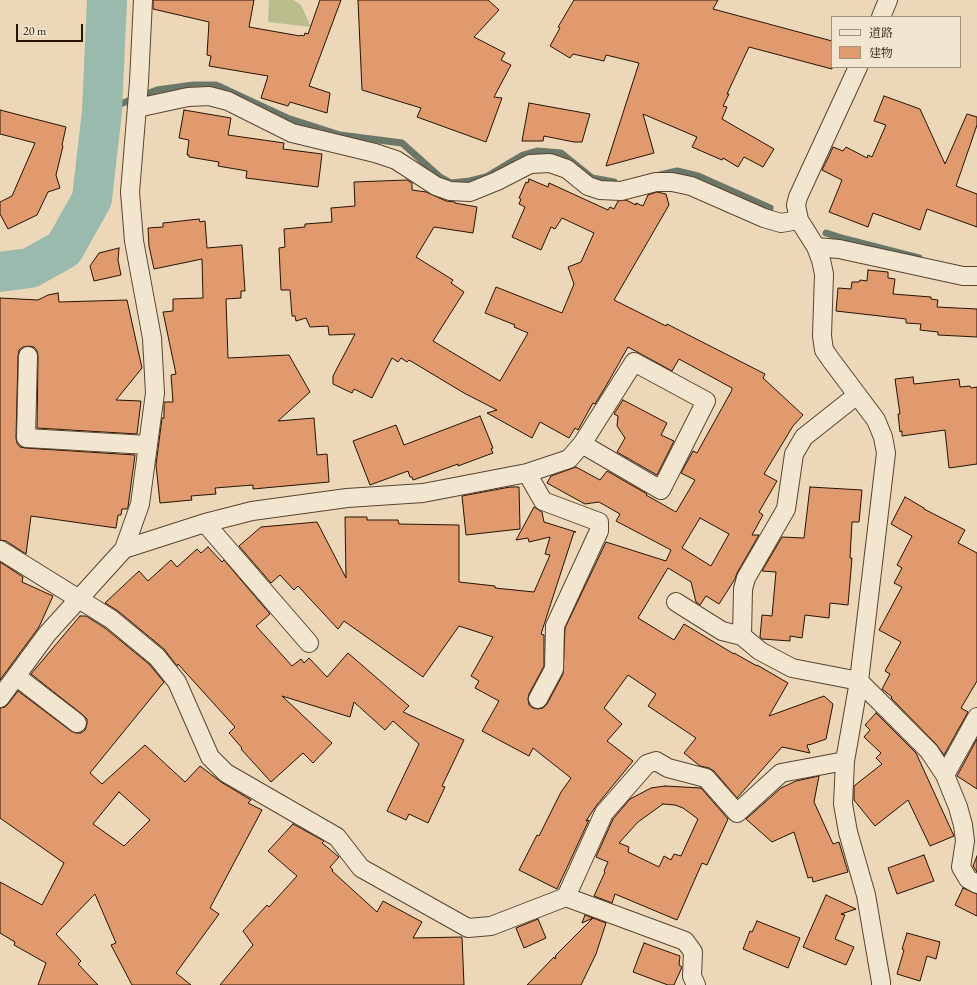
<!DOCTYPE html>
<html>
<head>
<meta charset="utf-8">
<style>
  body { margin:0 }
  #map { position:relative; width:977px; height:985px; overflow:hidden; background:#ecd8b8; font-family:"EB Garamond","Noto Serif JP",serif }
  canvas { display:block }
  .legend { position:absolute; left:831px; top:16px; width:130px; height:52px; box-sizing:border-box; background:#f3e6d1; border:1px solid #a1927f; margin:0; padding:5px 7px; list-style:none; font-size:12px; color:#261303 }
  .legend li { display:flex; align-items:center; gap:8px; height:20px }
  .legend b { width:20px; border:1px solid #a1927f }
  .scale { position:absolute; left:16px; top:24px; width:67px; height:18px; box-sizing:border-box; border:2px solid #261303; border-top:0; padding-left:5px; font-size:12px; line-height:14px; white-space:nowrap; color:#261303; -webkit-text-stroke:3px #f3e6d1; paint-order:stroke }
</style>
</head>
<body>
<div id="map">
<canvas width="977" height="985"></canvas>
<ul class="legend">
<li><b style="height:5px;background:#f3e6d1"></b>道路</li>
<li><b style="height:11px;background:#e09a6e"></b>建物</li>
</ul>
<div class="scale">20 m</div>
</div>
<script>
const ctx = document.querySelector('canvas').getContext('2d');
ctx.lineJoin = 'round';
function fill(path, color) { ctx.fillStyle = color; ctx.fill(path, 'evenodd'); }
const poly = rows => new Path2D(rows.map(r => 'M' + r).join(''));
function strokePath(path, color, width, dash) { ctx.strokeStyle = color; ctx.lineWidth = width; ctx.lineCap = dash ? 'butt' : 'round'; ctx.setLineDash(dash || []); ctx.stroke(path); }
const green = poly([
  [269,0,293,0,301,5,311,27,268,22]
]);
const stream = poly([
  [102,111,157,90,193,85,216,85,287,118,340,135,402,143,440,177,451,183,470,181,486,177,523,155,537,151,561,153,592,178,614,182],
  [660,175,677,171,698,176,770,208],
  [826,233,845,239,919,258]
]);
const river = poly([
  [0,272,30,268,64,249,92,199,102,111,107,0]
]);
const building = poly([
  [153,0,254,0,249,27,300,36,301,35,304,36,305,33,308,34,320,0,341,0,309,86,330,93,327,113,290,102,288,106,261,98,268,76,209,66,211,56,207,55,209,22,153,9,153,0],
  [358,0,488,0,499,10,474,37,505,53,501,60,511,65,494,97,502,98,486,142,417,117,421,108,362,90,358,0],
  [574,0,718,0,713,9,832,41,832,69,749,47,727,94,729,94,723,106,727,107,722,119,774,149,763,167,744,157,738,167,723,158,722,160,692,147,697,137,643,114,654,153,606,166,639,63,606,55,604,61,573,54,570,58,550,46,560,28,558,27,574,0],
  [884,96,920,109,945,164,967,114,977,117,977,125,956,186,977,194,977,227,927,209,920,230,873,213,868,227,829,212,842,180,822,170,829,156,833,147,843,151,846,147,867,158,868,155,872,157,886,125,874,121,884,96],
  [529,103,590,114,582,142,574,142,544,136,543,141,522,141,529,103],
  [0,110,66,127,62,145,63,146,56,175,60,188,48,192,37,215,8,229,0,214,0,202,12,196,35,143,0,134,0,110],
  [184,110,231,118,228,135,284,143,283,149,322,154,318,187,246,178,247,171,218,166,219,162,189,157,189,155,187,155,189,140,179,138,184,110],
  [529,179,548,187,549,183,608,210,610,207,614,209,618,201,626,200,636,205,636,203,643,206,648,195,657,192,666,194,669,205,614,300,666,326,667,324,765,374,763,378,803,415,793,426,764,474,777,481,759,512,763,515,752,535,759,535,737,573,735,579,719,604,706,596,700,605,696,602,691,582,668,568,638,618,674,640,684,624,734,654,734,653,757,666,757,665,788,683,769,716,824,696,833,704,826,739,809,745,808,744,808,745,807,746,810,753,782,747,737,798,714,771,709,768,700,766,684,753,696,738,648,706,656,694,628,675,604,708,622,724,607,741,633,761,596,806,586,821,589,820,557,889,519,870,537,835,539,836,561,792,571,778,533,748,529,756,482,731,499,701,475,688,479,681,471,676,493,637,459,626,423,677,344,621,338,629,298,586,294,590,280,575,271,583,239,546,261,527,317,522,346,578,345,517,367,517,367,520,398,520,399,524,459,525,459,582,495,586,495,588,534,592,550,555,545,554,550,537,529,542,528,538,516,540,534,507,542,512,544,522,576,532,574,532,541,634,544,635,544,666,529,694,528,699,529,705,533,708,538,709,543,708,547,704,563,674,565,628,606,542,666,561,671,550,616,521,620,514,599,502,585,504,547,483,551,476,576,467,600,480,607,471,647,494,646,495,676,512,695,480,681,473,693,451,697,453,732,390,732,388,679,359,672,371,628,347,606,386,595,404,593,403,578,430,575,428,569,438,540,422,532,438,487,413,497,410,464,393,409,360,407,362,401,358,398,362,392,358,372,398,354,389,352,393,333,384,333,376,355,334,329,335,328,326,310,327,306,318,296,321,295,316,292,316,290,290,281,290,279,248,285,247,284,229,305,227,305,224,332,222,331,208,355,206,354,182,407,180,412,183,412,190,426,192,446,201,455,202,455,203,477,207,473,233,434,227,416,257,453,280,451,283,464,292,433,341,500,381,528,333,514,327,515,325,485,313,496,287,562,313,574,284,568,267,581,262,594,233,562,218,555,229,551,227,541,250,512,237,525,207,519,204,521,199,519,198,526,182,528,183,529,179],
  [700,518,729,534,711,566,682,548,700,518],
  [199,219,200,222,205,221,207,248,242,245,245,291,241,291,241,298,226,299,228,358,289,355,310,392,278,421,314,418,317,455,327,454,329,482,253,489,253,485,215,488,216,494,191,496,192,500,160,503,156,465,162,418,164,418,164,402,173,402,171,375,176,374,163,312,173,311,173,299,203,298,202,259,154,269,149,246,148,228,163,227,163,223,199,219],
  [119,248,118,260,121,275,94,281,90,266,99,253,119,248],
  [868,270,888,272,888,278,895,279,893,294,931,297,931,299,938,300,937,307,977,309,977,337,938,335,938,332,920,330,921,324,906,323,906,319,836,311,838,288,851,289,852,282,859,282,860,280,867,281,868,270],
  [58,293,59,302,127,300,142,368,116,400,141,401,137,434,37,428,38,356,37,351,34,347,29,346,23,347,19,350,18,356,16,438,17,443,20,447,25,448,135,455,128,507,127,509,122,509,121,515,118,515,116,528,31,516,26,554,6,541,0,540,0,298,38,300,48,295,58,293],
  [913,377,914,384,959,379,960,387,970,386,971,388,977,387,977,464,949,468,945,430,902,436,902,431,900,432,898,414,900,414,895,379,913,377],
  [623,400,667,423,661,435,674,441,657,475,617,452,625,438,617,426,618,416,614,414,623,400],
  [480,416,493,448,491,449,493,453,458,466,458,464,413,480,412,477,410,477,408,471,370,485,353,441,396,425,404,445,480,416],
  [510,487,519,487,520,529,466,535,462,496,510,487],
  [810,487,862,490,859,522,852,522,850,558,852,558,848,605,830,603,829,618,805,615,802,638,790,636,790,641,762,639,760,637,762,615,772,616,776,572,762,571,782,537,804,538,810,487],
  [905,497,924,508,924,509,965,530,958,543,977,553,977,681,961,708,968,712,944,755,936,744,891,698,892,697,882,689,890,674,885,671,901,642,879,630,902,587,894,583,902,568,897,565,912,536,891,524,905,497],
  [208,547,222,562,224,560,270,614,256,626,292,666,301,659,304,663,309,658,327,677,348,653,409,706,403,712,464,740,442,786,445,787,428,823,409,814,406,820,387,811,419,744,393,721,385,730,354,702,350,717,282,696,332,743,313,763,303,753,271,782,241,749,242,748,229,733,235,727,178,664,177,666,164,649,118,611,105,603,139,571,148,581,171,560,177,567,197,549,201,553,208,547],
  [0,562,23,577,22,582,53,596,39,627,0,680,0,562],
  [80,616,86,616,105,628,149,664,164,682,90,773,102,784,145,745,185,782,200,766,221,782,251,800,248,803,262,810,210,908,219,914,176,973,191,985,132,985,111,945,116,943,95,894,56,934,81,961,78,964,98,985,38,985,46,963,14,945,15,942,0,933,0,882,42,905,64,863,0,818,0,708,5,707,8,704,18,691,71,731,76,733,81,733,85,730,87,724,87,719,83,715,31,674,80,616],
  [119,792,150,820,124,846,93,824,119,792],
  [876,713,916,753,954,836,930,846,908,800,875,826,854,800,854,786,882,764,876,758,881,753,864,737,870,730,865,725,876,713],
  [977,739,977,789,957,776,977,739],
  [819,776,814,802,833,844,839,842,848,872,813,882,812,877,808,878,794,832,772,842,746,819,781,788,796,781,819,776],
  [665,786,701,788,728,819,707,865,702,863,677,920,615,894,612,903,594,896,605,872,604,871,608,862,596,857,613,819,630,799,651,788,665,786],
  [663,804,675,805,683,808,698,819,681,856,674,854,671,860,664,856,659,867,628,852,629,847,619,843,638,822,663,804],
  [293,824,324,841,322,843,339,857,330,867,333,870,332,871,377,912,383,901,422,922,413,938,462,937,464,985,220,985,253,945,243,931,267,905,269,907,297,876,268,851,293,824],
  [924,855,934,881,897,894,888,868,924,855],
  [977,856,977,872,973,866,977,856],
  [963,888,977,894,977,916,955,905,963,888],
  [826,895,856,909,841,914,845,915,835,939,854,947,846,965,803,947,826,895],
  [585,915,593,918,582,923,585,915],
  [593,918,606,923,596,954,581,985,527,985,554,957,555,959,556,955,593,918],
  [538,919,546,938,524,948,516,928,538,919],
  [757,921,800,938,788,968,743,949,750,931,752,932,757,921],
  [907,933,940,942,936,959,927,956,920,981,897,974,904,950,902,949,907,933],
  [644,943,680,956,679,965,682,967,674,985,668,985,633,972,644,943]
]);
const minor = poly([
  [881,17,888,0],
  [858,67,798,197,796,205,799,220,816,247,821,260,824,274,822,336,824,350,831,360,876,420,883,437,886,453,859,681,845,761,843,804,848,832,866,895,881,982,881,985],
  [137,108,188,97,209,96,228,101,292,133,375,153,396,160,436,186,450,191,470,192,497,181,530,164,550,163,567,169,588,186,600,190,621,191,656,182,672,182,691,186,764,218,781,223,799,220],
  [816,247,839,249,963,276,977,276],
  [28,356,26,438,148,445],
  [857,395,804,437,794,454,786,509,746,578,743,589,742,636,760,651,792,668,859,681,929,751,945,775,958,807,963,825,965,841,961,867,968,879,977,884],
  [527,473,543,501,599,522,599,531,555,626,554,669,538,699],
  [205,523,309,643],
  [124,549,140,504,155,393,152,338,134,241,130,192,139,82,143,0],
  [0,550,111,619,157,657,177,682,210,757,226,773,337,837,361,868,468,928,491,926,566,897,604,813,647,764,656,761,668,768,706,778,737,813,781,773,845,761],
  [676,602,722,631,742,636],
  [16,676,77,723],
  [0,698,47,634,124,549,205,523,252,511,347,498,423,493,527,473,569,459,582,444,661,490,706,401,634,362,582,444],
  [945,775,977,717],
  [566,897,685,941,693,952,692,976,696,985]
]);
fill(green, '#babe8d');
strokePath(stream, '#6b7768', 7);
strokePath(river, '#99baac', 40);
fill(building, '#e09a6e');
strokePath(building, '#261303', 1);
strokePath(minor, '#584430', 20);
strokePath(minor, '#f3e6d1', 18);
</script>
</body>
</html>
